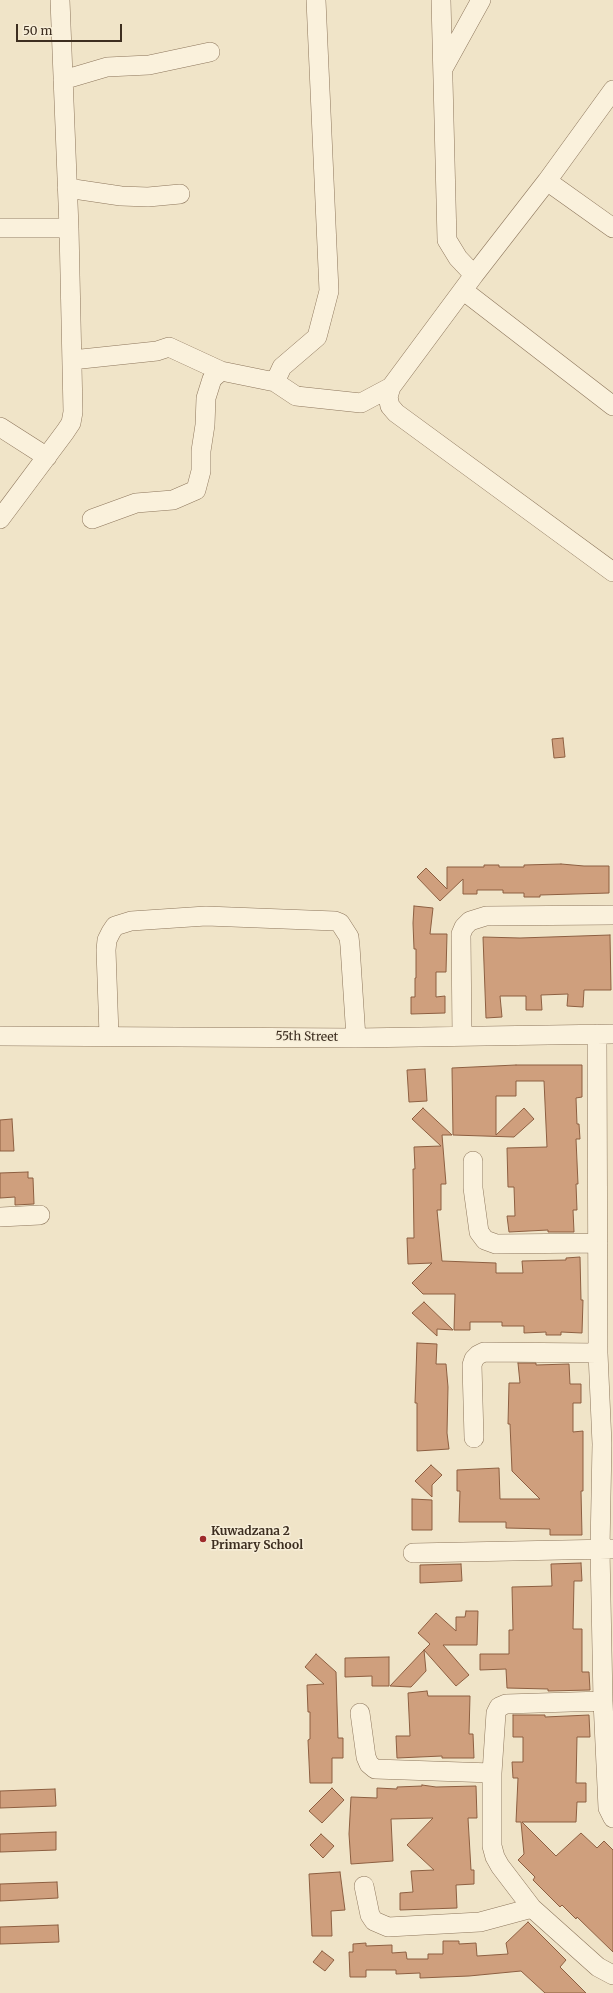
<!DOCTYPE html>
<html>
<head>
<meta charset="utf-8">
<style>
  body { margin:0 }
  #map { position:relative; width:613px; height:1993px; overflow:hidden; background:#f0e4c8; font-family:Merriweather,serif }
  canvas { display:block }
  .scale { position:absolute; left:16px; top:24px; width:106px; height:18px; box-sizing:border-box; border:2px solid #3d2e20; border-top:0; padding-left:5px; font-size:12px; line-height:14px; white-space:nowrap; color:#3d2e20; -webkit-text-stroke:3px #f7eed8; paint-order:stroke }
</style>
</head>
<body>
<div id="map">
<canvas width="613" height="1993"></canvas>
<div class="scale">50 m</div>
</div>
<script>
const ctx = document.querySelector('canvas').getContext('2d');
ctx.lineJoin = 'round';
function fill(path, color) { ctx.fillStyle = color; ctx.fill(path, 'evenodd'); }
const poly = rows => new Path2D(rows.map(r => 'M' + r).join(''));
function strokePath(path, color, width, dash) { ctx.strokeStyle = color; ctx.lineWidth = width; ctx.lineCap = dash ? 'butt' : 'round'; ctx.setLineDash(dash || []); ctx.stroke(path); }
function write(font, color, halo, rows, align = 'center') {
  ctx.font = font + ' Merriweather,serif'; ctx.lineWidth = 3; ctx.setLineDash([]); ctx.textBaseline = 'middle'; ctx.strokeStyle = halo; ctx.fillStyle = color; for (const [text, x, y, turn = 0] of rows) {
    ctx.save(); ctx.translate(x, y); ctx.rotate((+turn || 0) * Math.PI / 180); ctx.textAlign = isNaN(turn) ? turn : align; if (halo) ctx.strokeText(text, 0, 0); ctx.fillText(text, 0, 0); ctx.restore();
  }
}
const building = poly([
  [563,738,565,757,554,758,552,739,563,738],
  [561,864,584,866,609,866,609,893,540,895,540,897,524,897,524,893,503,893,503,890,477,890,477,894,463,894,463,879,440,901,417,877,426,868,447,889,447,867,484,867,484,865,499,865,499,867,524,867,524,865,561,864],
  [414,906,433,908,430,934,447,934,446,972,436,972,436,997,445,996,445,1013,411,1014,411,997,415,997,415,978,416,978,416,949,414,949,413,923,414,906],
  [610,935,611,990,584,990,583,1007,567,1006,568,994,541,995,542,1010,526,1010,526,996,500,996,502,1017,486,1018,483,937,520,938,610,935],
  [516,1065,582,1065,582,1097,576,1098,577,1124,579,1124,580,1139,576,1139,578,1184,576,1184,577,1210,573,1210,574,1232,548,1232,548,1230,509,1232,507,1216,515,1216,514,1187,508,1187,507,1148,547,1147,544,1081,516,1081,516,1096,496,1096,496,1135,524,1108,534,1119,514,1137,453,1135,452,1068,516,1065],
  [425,1069,427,1101,409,1102,407,1070,425,1069],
  [423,1108,452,1135,442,1135,446,1184,441,1184,441,1210,437,1210,442,1261,496,1263,496,1273,523,1273,522,1261,566,1260,566,1258,580,1257,581,1300,583,1300,582,1333,561,1332,561,1335,546,1335,546,1332,524,1333,524,1326,502,1326,502,1322,470,1322,470,1330,454,1330,455,1294,423,1294,412,1283,432,1263,408,1264,407,1238,414,1238,413,1169,415,1169,414,1147,441,1146,412,1119,423,1108],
  [12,1119,14,1151,0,1151,0,1120,12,1119],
  [28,1172,28,1178,33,1178,34,1204,15,1205,15,1197,0,1198,0,1173,28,1172],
  [424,1302,453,1330,437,1329,437,1336,412,1313,424,1302],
  [417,1343,437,1344,436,1364,446,1364,448,1387,447,1433,449,1449,417,1451,417,1403,415,1403,417,1343],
  [518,1363,536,1363,536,1365,569,1364,570,1384,581,1384,581,1403,573,1403,573,1432,583,1431,583,1491,581,1491,582,1535,550,1535,550,1529,506,1528,506,1522,459,1522,460,1491,457,1491,457,1470,499,1468,500,1499,540,1499,512,1471,510,1424,508,1424,509,1383,520,1383,518,1363],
  [431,1465,442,1475,432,1485,432,1497,415,1481,431,1465],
  [412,1499,432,1500,432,1530,412,1530,412,1499],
  [581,1563,582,1581,574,1581,573,1629,582,1629,582,1672,589,1672,590,1690,548,1691,548,1689,507,1688,506,1669,480,1670,480,1654,509,1654,509,1630,513,1630,512,1587,552,1586,551,1564,581,1563],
  [461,1564,462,1581,420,1583,420,1565,461,1564],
  [466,1611,478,1611,477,1645,443,1645,469,1675,456,1686,424,1650,430,1644,418,1633,436,1613,456,1631,456,1617,465,1617,466,1611],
  [424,1650,426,1671,411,1687,390,1686,424,1650],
  [316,1654,336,1672,338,1738,343,1738,343,1758,332,1758,332,1783,310,1783,308,1740,310,1739,310,1712,308,1712,307,1685,324,1684,305,1667,316,1654],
  [389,1657,389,1686,372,1686,372,1676,345,1677,345,1658,389,1657],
  [427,1691,428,1696,470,1696,469,1734,473,1734,474,1758,442,1758,442,1756,397,1758,396,1736,410,1736,408,1693,427,1691],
  [513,1715,545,1715,545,1717,589,1715,590,1737,577,1737,576,1783,586,1783,586,1802,577,1802,576,1822,522,1822,556,1856,581,1833,597,1848,604,1841,613,1850,613,1952,577,1917,576,1919,562,1905,560,1907,533,1880,535,1877,518,1860,524,1854,521,1822,516,1822,518,1778,513,1778,512,1762,523,1762,523,1737,513,1737,513,1715],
  [422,1785,436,1787,476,1786,477,1818,468,1818,471,1870,474,1870,474,1884,456,1885,457,1908,400,1910,400,1893,413,1892,411,1871,434,1870,407,1845,433,1818,391,1819,393,1861,351,1864,349,1834,351,1797,377,1798,377,1788,397,1789,397,1787,422,1786,422,1785],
  [332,1788,344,1800,322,1823,309,1811,332,1788],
  [55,1789,56,1806,0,1808,0,1791,55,1789],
  [56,1832,56,1850,0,1852,0,1834,56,1832],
  [321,1834,334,1846,323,1858,310,1845,321,1834],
  [340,1872,345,1910,331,1911,332,1936,312,1936,309,1874,340,1872],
  [57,1882,58,1898,0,1901,0,1884,57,1882],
  [528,1922,566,1960,560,1967,586,1993,545,1993,521,1971,469,1976,420,1978,420,1973,396,1974,396,1970,366,1970,366,1977,350,1977,349,1952,353,1952,353,1944,366,1943,366,1946,392,1945,392,1953,406,1952,407,1959,428,1959,428,1954,443,1954,443,1941,459,1941,459,1944,476,1943,477,1956,508,1954,506,1943,528,1922],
  [58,1925,59,1942,0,1944,0,1927,58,1925],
  [322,1951,334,1960,325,1971,313,1962,322,1951]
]);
const minor = poly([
  [316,0,329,291,317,337,282,367,275,382,296,396,361,403,391,387],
  [441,0,447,240,458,258,474,275],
  [444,67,481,0],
  [63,80,107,67,149,65,210,52],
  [613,90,547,181,474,275,391,387,388,397,390,406,396,413,613,572],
  [547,181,613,228],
  [67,188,121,196,148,197,180,194],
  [0,228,69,228],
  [464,291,613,406],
  [72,360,157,351,169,347,221,371,275,382],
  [0,427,47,457],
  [0,519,65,432,71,423,73,412,69,228,60,0],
  [92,519,136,503,173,500,196,490,201,471,201,451,205,425,206,398,212,379,221,371],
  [597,1034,598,1353,602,1444,600,1549,603,1701,608,1808,613,1818],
  [109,1035,106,950,107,940,111,932,115,926,131,921,206,916,335,921,340,923,349,937,350,946,356,1038],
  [0,1036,356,1038,613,1034],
  [462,1036,461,934,464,927,470,921,486,916,613,915],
  [473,1161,473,1188,479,1232,485,1240,496,1244,598,1243],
  [0,1217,40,1215],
  [474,1438,472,1365,474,1359,478,1355,484,1352,598,1353],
  [413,1553,612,1549],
  [603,1701,506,1704,499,1707,496,1713,492,1773,492,1846,495,1857,500,1866,532,1908,598,1967,613,1975],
  [360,1713,366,1757,369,1764,375,1769,492,1773],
  [364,1886,370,1915,374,1921,388,1927,480,1922,532,1908]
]);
const markers = [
  [203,1539,4,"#9e2a2b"]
];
const streetNames = [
  ["55th Street",307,1037,1]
];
const poiNames = [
  ["Kuwadzana 2",211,1532],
  ["Primary School",211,1546]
];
fill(building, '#cf9f7d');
strokePath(building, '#8d5f41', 1);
strokePath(minor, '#8d765c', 20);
strokePath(minor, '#faf1dc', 19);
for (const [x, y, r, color] of markers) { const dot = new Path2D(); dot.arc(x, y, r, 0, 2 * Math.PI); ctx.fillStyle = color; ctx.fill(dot); strokePath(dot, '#f7eed8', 1.5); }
write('12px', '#3d2e20', '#f7eed8', streetNames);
write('bold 12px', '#3d2e20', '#f7eed8', poiNames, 'left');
</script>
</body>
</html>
